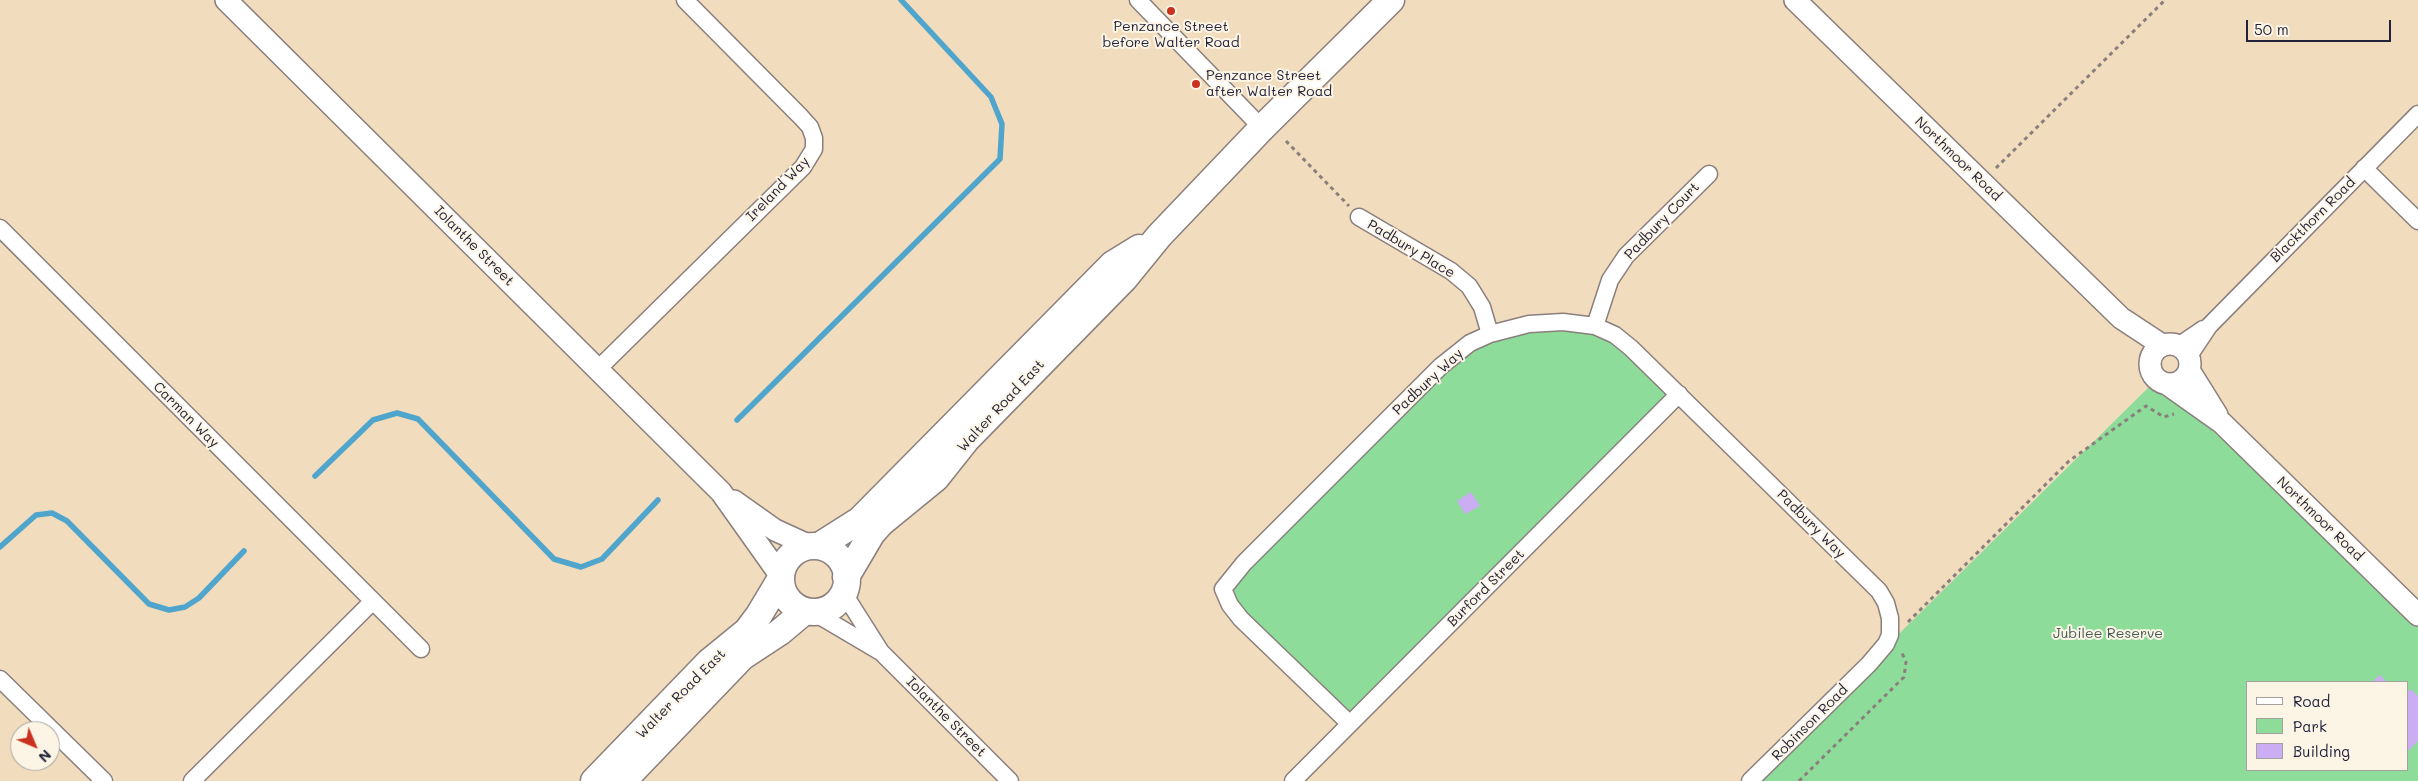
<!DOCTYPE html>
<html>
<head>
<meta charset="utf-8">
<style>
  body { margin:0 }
  #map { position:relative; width:2418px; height:781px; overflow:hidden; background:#f2dcbe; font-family:Mali,sans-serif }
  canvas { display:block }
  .legend { position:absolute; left:2246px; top:681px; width:162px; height:90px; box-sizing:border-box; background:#fcf5e5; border:1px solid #a5a1a1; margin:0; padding:6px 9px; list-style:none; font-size:15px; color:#22223b }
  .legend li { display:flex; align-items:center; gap:10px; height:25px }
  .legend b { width:25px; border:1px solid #a5a1a1 }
  .north { position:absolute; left:10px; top:721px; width:50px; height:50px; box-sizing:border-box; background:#fcf5e5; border:1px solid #a5a1a1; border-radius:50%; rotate:135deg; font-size:14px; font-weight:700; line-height:20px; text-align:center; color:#22223b }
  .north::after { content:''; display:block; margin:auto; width:18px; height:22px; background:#c8321e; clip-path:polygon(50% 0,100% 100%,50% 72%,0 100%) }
  .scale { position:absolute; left:2246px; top:20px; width:145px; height:22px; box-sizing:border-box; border:2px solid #22223b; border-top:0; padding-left:6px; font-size:15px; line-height:18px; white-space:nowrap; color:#22223b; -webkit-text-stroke:4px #fcf5e5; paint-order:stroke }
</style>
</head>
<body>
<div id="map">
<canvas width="2418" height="781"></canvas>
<ul class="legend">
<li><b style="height:6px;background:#fff"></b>Road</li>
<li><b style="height:14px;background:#8edc9a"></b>Park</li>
<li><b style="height:14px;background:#cbadf4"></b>Building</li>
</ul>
<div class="north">N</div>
<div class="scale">50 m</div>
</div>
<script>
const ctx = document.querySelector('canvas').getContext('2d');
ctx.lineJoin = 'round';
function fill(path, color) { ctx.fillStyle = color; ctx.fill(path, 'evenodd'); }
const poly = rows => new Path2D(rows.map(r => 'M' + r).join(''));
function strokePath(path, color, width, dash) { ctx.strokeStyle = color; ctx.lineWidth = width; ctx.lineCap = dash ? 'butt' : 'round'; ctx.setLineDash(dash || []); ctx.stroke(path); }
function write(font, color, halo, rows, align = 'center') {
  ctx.font = font + ' Mali,sans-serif'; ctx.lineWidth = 4; ctx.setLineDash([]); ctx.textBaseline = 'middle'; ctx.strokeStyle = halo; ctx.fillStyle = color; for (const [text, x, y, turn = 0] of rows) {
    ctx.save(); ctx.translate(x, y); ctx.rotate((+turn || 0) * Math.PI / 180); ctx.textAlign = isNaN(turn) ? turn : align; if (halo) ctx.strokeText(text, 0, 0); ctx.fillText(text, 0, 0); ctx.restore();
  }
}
const green = poly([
  [1595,326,1679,394,1350,724,1230,605,1232,576,1441,366,1490,334],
  [2156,380,2418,615,2418,781,1750,781],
  [2247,682,2407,682,2407,770,2247,770]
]);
const stream = poly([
  [737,420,1000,159,1002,124,991,97,901,0],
  [315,476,373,420,397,413,418,419,554,559,581,567,602,559,658,500],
  [0,547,36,515,52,513,67,521,149,604,169,610,185,607,199,598,244,551]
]);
const building = poly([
  [1471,492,1480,506,1465,514,1457,501],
  [2380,675,2387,682,2372,682],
  [2411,689,2418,696,2418,741,2407,752,2407,693]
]);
const path = poly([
  [1286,141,1349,206],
  [1996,168,2165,0],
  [1908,622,2069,461,2146,406,2164,417,2174,414],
  [1799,781,1904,677,1906,662,1901,651]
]);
const minor = poly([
  [1138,0,1262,128],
  [2364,168,2418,221],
  [1359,217,1451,271,1469,286,1482,307,1490,334],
  [0,228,421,649],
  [1595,326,1610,280,1626,256,1709,174],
  [2178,346,2203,329],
  [2189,356,2209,326,2418,114],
  [598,369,803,167,814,149,814,138,810,127,801,117,685,0],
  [843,592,881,652,1010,781],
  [813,612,879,651],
  [0,679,104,781],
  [1350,724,1241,619,1230,605,1223,589,1244,563,1441,366,1470,343,1490,334,1529,324,1563,322,1595,326,1615,335,1631,348,1879,591,1886,603,1890,618,1890,635,1886,644,1869,664,1750,781],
  [192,781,373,601],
  [1293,781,1679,394]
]);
const tertiary = poly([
  [226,0,721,492,780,575],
  [1795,0,2121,318,2162,345],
  '2150 364a20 20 0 1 1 40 0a20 20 0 1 1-40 0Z',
  [2189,370,2217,415],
  [2167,384,2222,423,2418,615],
  [734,501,775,530,810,546]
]);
const primary = poly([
  [819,546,860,520,1113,264,1139,248],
  '781 579a33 33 0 1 1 66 0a33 33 0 1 1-66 0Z',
  [846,577,872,533,881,523,936,478,967,439,1124,279,1159,236,1262,128,1391,0],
  [594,781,709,662,747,631,759,615,780,580],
  [623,781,742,657,780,632,805,611]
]);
const markers = [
  [1171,11,5,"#c8321e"],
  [1196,84,5,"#c8321e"]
];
const poiNames = [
  ["Penzance Street",1171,27],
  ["before Walter Road",1171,43],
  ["Penzance Street",1206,76,"left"],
  ["after Walter Road",1206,92,"left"]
];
const streetNames = [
  ["Northmoor Road",1958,159,44],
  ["Ireland Way",778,189,-46],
  ["Blackthorn Road",2313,220,-45],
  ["Padbury Court",1662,221,-46],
  ["Iolanthe Street",474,246,45],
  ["Padbury Place",1411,249,31],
  ["Padbury Way",1428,382,-43],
  ["Walter Road East",1001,406,-47],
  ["Carman Way",186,415,45],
  ["Northmoor Road",2320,519,44],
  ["Padbury Way",1811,524,45],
  ["Burford Street",1486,588,-45],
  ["Walter Road East",681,694,-45],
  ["Iolanthe Street",946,717,45],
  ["Robinson Road",1810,723,-45]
];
const parkNames = [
  ["Jubilee Reserve",2108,634]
];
fill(green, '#8edc9a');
strokePath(stream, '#4fa5cb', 5.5);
fill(building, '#cbadf4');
strokePath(minor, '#8a7f7c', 19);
strokePath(tertiary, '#8a7f7c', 24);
strokePath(primary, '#8a7f7c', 29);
strokePath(path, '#8a7f7c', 3, [4, 4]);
strokePath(minor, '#fff', 16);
strokePath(tertiary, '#fff', 21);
strokePath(primary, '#fff', 26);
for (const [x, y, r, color] of markers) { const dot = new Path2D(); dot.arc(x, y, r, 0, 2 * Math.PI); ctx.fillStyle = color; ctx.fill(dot); strokePath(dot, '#fcf5e5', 2); }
write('14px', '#22223b', '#fcf5e5', poiNames);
write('14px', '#22223b', '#fcf5e5', streetNames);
write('14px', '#425a58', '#fcf5e5', parkNames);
</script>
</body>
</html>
